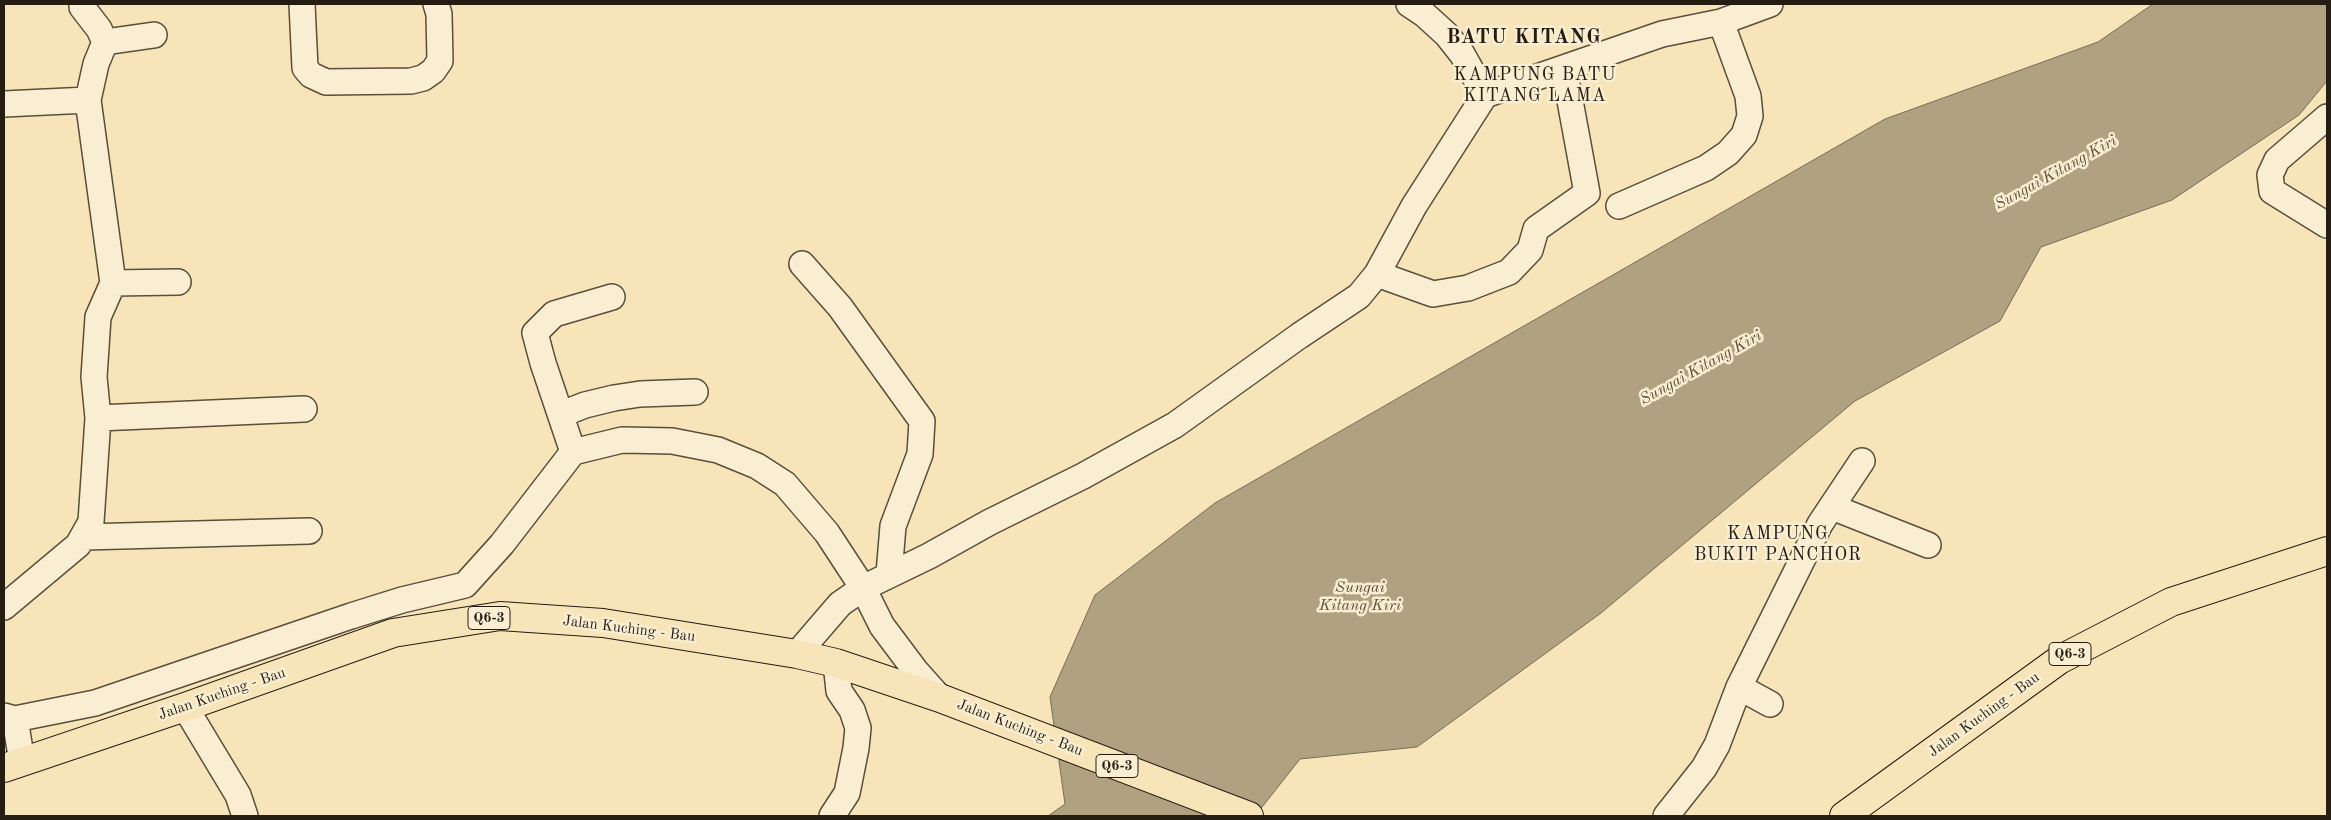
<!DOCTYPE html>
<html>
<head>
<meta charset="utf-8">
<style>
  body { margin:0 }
  #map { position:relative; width:2331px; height:820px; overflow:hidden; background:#f7e5b9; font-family:"Old Standard TT",serif }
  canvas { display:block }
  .frame { position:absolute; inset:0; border:5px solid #251c12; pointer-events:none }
</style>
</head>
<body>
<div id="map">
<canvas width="2331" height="820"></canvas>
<div class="frame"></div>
</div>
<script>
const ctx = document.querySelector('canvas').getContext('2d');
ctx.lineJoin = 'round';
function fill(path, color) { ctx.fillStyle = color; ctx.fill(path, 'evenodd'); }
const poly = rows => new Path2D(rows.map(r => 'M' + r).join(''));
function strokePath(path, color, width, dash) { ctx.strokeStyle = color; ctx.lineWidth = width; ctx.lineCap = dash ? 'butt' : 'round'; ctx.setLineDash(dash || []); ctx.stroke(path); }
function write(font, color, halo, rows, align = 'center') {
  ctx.font = font + ' "Old Standard TT",serif'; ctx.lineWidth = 5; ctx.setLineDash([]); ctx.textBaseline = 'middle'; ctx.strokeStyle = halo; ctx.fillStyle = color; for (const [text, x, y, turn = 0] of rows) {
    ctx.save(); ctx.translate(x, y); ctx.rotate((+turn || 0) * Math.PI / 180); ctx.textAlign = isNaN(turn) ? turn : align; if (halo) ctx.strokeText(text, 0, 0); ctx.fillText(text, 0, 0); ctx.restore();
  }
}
const water = poly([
  [2153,4,2327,4,2327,81,2299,115,2172,200,2041,247,2000,321,1855,401,1601,613,1417,747,1300,759,1255,816,1048,816,1065,804,1050,697,1095,595,1215,503,1885,119,2098,42,2153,4]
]);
const minor = poly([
  [302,4,305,68,311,75,326,82,411,81,423,78,433,71,440,61,439,14,436,4],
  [1409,4,1424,14,1447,35,1462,54,1485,95],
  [82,7,99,29,105,42,96,64,88,100],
  [105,42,154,35],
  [4,104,88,100,113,283,98,317,94,377,98,418,91,522,78,545,4,607],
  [2327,117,2277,160,2270,175,2272,191,2327,225],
  [1619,206,1706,168,1728,153,1744,135,1750,116,1748,96,1721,22],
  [802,264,840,307,922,421,920,454,893,526,889,574],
  [1377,274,1433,294,1468,288,1509,272,1530,250,1536,229,1587,193,1564,68],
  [113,283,178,282],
  [562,414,585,405,614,398,640,394,695,392],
  [98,418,304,409],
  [573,452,543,363,535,333,554,314,612,297],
  [1832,507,1928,545],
  [84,537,309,531],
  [797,654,840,604,863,588,929,556,990,522,1083,476,1175,425,1299,336,1359,296,1377,274,1414,206,1485,95,1662,34,1721,22,1770,4],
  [1739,687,1770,704],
  [185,707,238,795,245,816],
  [4,716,15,719,95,703,351,616,402,600,465,585,502,544,573,452,622,440,672,441,718,450,757,466,785,484,827,533,863,588,882,626,915,670,940,698],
  [15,719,22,762],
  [832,816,847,793,856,748,858,728,852,710,839,691,836,663],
  [1666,816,1704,768,1717,745,1739,687,1820,524,1862,461]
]);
const major = poly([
  [4,768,185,707,393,633,500,616,603,623,797,654,836,663,940,698,1249,816],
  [1844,816,2059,660,2171,602,2327,551]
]);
const shields = [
  [489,618,42],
  [2070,654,42],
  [1117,766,42]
];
const shieldNames = [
  ["Q6-3",489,618],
  ["Q6-3",2070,654],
  ["Q6-3",1117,766]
];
const streetNames = [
  ["Jalan Kuching - Bau",629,629,7],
  ["Jalan Kuching - Bau",222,694,-19],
  ["Jalan Kuching - Bau",1984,715,-36],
  ["Jalan Kuching - Bau",1020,728,21]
];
const waterNames = [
  ["Sungai Kitang Kiri",2056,173,-29],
  ["Sungai Kitang Kiri",1701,368,-29],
  ["Sungai",1360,588],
  ["Kitang Kiri",1360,606]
];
const quarterNames = [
  ["KAMPUNG BATU",1535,75],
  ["KITANG LAMA",1535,96],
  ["KAMPUNG",1778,534],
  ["BUKIT PANCHOR",1778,555]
];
const districtNames = [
  ["BATU KITANG",1524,38]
];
fill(water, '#b0a180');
strokePath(water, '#786c54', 1);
strokePath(minor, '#5a4e3c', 28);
strokePath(major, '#251c12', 30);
strokePath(minor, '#faeed2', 25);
strokePath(major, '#f7e5b9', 28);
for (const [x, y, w] of shields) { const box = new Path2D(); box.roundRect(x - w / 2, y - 11.5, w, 23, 4); ctx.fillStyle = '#faeed2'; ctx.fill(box); strokePath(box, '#251c12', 1); }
write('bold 14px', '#251c12', null, shieldNames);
write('15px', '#251c12', '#faeed2', streetNames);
write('italic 16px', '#5d513e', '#faeed2', waterNames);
ctx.letterSpacing = '1px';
write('18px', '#251c12', '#faeed2', quarterNames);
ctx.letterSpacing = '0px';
ctx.letterSpacing = '1px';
write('bold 20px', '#251c12', '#faeed2', districtNames);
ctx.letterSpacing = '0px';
</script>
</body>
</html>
